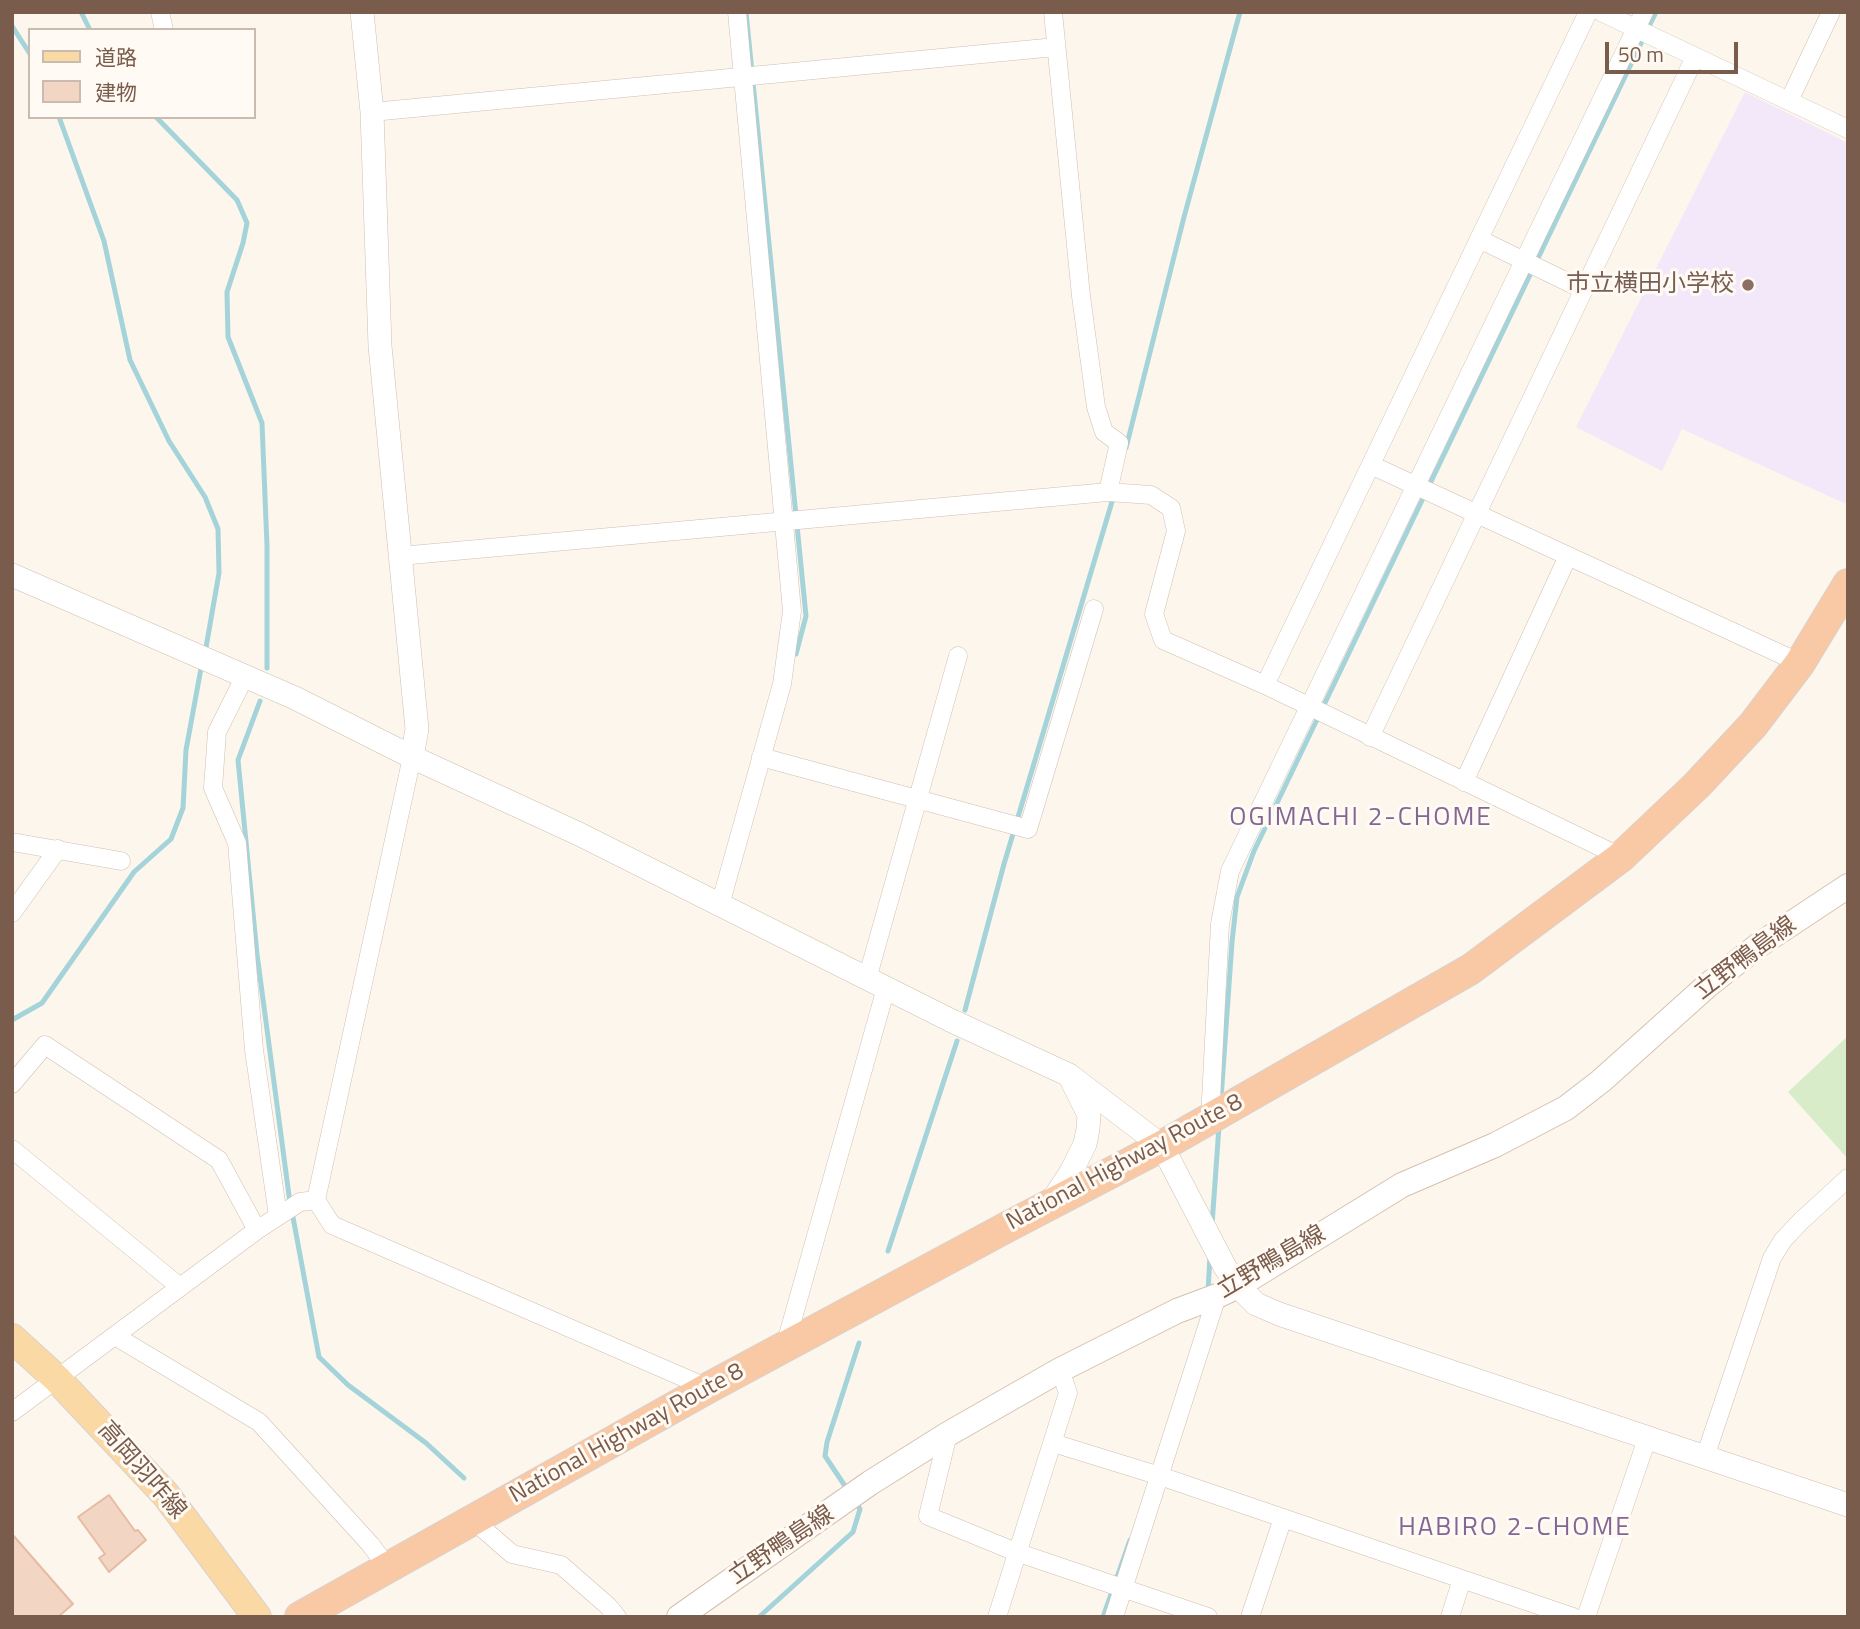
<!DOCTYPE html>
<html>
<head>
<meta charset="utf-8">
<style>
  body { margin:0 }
  #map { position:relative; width:1860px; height:1629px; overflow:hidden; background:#fdf6ec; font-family:"Titillium Web","Noto Sans JP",sans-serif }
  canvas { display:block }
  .frame { position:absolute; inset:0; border:14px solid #7a5c4d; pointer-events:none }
  .legend { position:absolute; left:28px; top:28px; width:228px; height:91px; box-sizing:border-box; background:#fffaf3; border:2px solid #cabbb1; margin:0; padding:9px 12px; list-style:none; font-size:21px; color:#7a5c4d }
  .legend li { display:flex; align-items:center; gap:14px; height:35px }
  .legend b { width:35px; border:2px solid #cabbb1 }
  .scale { position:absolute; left:1605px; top:42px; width:133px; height:32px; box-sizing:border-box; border:4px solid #7a5c4d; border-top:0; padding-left:9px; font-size:21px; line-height:24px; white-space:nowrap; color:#7a5c4d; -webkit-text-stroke:5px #fffaf3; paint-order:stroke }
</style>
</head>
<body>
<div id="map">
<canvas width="1860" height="1629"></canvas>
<div class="frame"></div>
<ul class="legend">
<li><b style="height:9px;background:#fbd9a5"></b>道路</li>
<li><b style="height:19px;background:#f3d5c3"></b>建物</li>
</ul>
<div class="scale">50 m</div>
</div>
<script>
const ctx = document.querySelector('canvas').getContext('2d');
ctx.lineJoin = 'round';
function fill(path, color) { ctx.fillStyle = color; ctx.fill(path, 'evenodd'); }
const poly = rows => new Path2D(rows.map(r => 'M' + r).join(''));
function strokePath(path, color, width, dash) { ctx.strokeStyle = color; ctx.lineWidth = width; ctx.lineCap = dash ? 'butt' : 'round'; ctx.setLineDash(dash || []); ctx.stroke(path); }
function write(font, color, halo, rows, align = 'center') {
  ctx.font = font + ' "Titillium Web","Noto Sans JP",sans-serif'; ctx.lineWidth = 6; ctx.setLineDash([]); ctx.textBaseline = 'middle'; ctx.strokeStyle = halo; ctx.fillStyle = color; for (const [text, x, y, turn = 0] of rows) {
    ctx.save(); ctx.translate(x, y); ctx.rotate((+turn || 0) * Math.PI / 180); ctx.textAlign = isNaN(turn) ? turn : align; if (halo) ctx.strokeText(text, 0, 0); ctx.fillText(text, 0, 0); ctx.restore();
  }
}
const education = poly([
  [1745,92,1848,143,1848,505,1682,429,1662,471,1576,427]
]);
const green = poly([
  [1848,1036,1848,1159,1788,1092]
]);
const stream = poly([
  [81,12,90,30],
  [746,12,806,616,796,654],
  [12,26,30,54],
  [59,117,104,241,130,360,169,441,205,497,218,529,219,573,205,653],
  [156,117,237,200,247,223,243,243,227,292,228,337,262,423,267,546,267,668],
  [1126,448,1184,217,1240,12],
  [260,701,238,760,257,954,290,1203],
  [965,1010,1004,864,1114,495],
  [12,1020,42,1003,134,872,171,839,183,808,186,750,202,663],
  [1221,1099,1232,942,1237,897,1254,851,1656,12],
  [292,1212,319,1357,348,1385,426,1443,464,1478],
  [1212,1225,1219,1126],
  [888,1251,957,1041],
  [1208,1291,1210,1256],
  [847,1489,825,1456,827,1442,859,1343],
  [759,1617,853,1532,860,1509,854,1500],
  [1103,1617,1130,1540]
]);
const building = poly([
  [109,1495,135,1531,138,1530,146,1540,109,1572,99,1558,105,1554,78,1517,109,1495],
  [12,1534,73,1604,58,1617,12,1617,12,1534]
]);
const minor = poly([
  [160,12,164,30],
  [1053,12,1081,296,1096,407,1104,432,1119,443,1108,492],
  [1601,12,1848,129],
  [1789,101,1831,12],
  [372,112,1056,47],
  [1479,239,1584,290],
  [1371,465,1800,663],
  [400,556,1108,492,1151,495,1171,508,1176,531,1154,614,1163,640,1265,685,1621,857],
  [245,676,217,732,213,788,237,843,254,1050,278,1216],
  [1265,685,1588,12],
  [1370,737,1695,57],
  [412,757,316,1200,332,1225,708,1388],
  [761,757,1028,829,1094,609],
  [1464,782,1568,556],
  [12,842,121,861],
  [720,905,782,684,792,611,737,12],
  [12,913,58,849],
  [867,979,958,656],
  [12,1084,45,1045,219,1160,257,1230],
  [1210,1119,1220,924,1230,871,1644,12],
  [12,1149,180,1287],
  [115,1336,259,1422,370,1544,388,1568],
  [785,1346,886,988],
  [12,1412,257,1230,300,1202,316,1200],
  [948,1434,928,1516,1016,1552,1208,1617],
  [1053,1443,1160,1476,1573,1617],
  [1705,1457,1772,1258,1783,1240,1801,1221,1848,1178],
  [473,1520,512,1554,561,1565,608,1606,617,1617],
  [997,1617,1068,1393,1060,1370],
  [1114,1617,1217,1296],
  [1250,1617,1283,1518],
  [1450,1617,1462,1579],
  [1586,1617,1647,1439]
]);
const tertiary = poly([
  [362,12,372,112,380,346,417,729,412,757],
  [12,575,295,698,412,757,579,834,950,1020,1069,1075,1162,1146,1225,1267,1238,1286,1256,1304,1279,1314,1848,1505],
  [1050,1204,1071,1172,1085,1144,1088,1129,1089,1115,1072,1081]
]);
const secondary = poly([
  [679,1617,870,1483,948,1434,1060,1370,1177,1311,1217,1296,1238,1286,1402,1185,1495,1145,1566,1108,1601,1081,1708,985,1759,945,1848,886]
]);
const primary = poly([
  [12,1338,57,1379,166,1495,257,1617]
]);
const trunk = poly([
  [300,1617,708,1388,1009,1226,1162,1146,1471,969,1621,857,1697,785,1753,725,1800,663,1848,584]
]);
const markers = [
  [1748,285,7,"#8d6e63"]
];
const educationNames = [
  ["市立横田小学校",1734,285]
];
const streetNames = [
  ["立野鴨島線",1746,959,-37],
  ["National Highway Route 8",1125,1163,-28],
  ["立野鴨島線",1272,1263,-30],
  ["National Highway Route 8",627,1434,-29],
  ["高岡羽咋線",141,1471,49],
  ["立野鴨島線",782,1546,-34]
];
const neighbourhoodNames = [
  ["OGIMACHI 2-CHOME",1361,819],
  ["HABIRO 2-CHOME",1515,1529]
];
fill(education, '#f3e8fa');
fill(green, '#d8ecc9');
strokePath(stream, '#a5d3da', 5);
fill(building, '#f3d5c3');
strokePath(building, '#e6bba3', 2);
strokePath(minor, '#d1beb0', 19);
strokePath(tertiary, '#d1beb0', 24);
strokePath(secondary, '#d6c0b0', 26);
strokePath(primary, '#dad1cd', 30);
strokePath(trunk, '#dad1cd', 32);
strokePath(minor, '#fff', 18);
strokePath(tertiary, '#fff', 23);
strokePath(secondary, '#fff', 24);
strokePath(primary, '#fbd9a5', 28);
strokePath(trunk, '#f9c8a4', 30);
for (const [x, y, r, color] of markers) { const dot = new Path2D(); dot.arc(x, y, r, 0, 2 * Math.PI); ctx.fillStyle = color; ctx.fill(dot); strokePath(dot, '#fffaf3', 2.5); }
write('24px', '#785e54', '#fffaf3', educationNames, 'right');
write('24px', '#7a5c4d', '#fffaf3', streetNames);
ctx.letterSpacing = '2px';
write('26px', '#846695', '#fffaf3', neighbourhoodNames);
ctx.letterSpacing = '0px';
</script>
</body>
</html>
